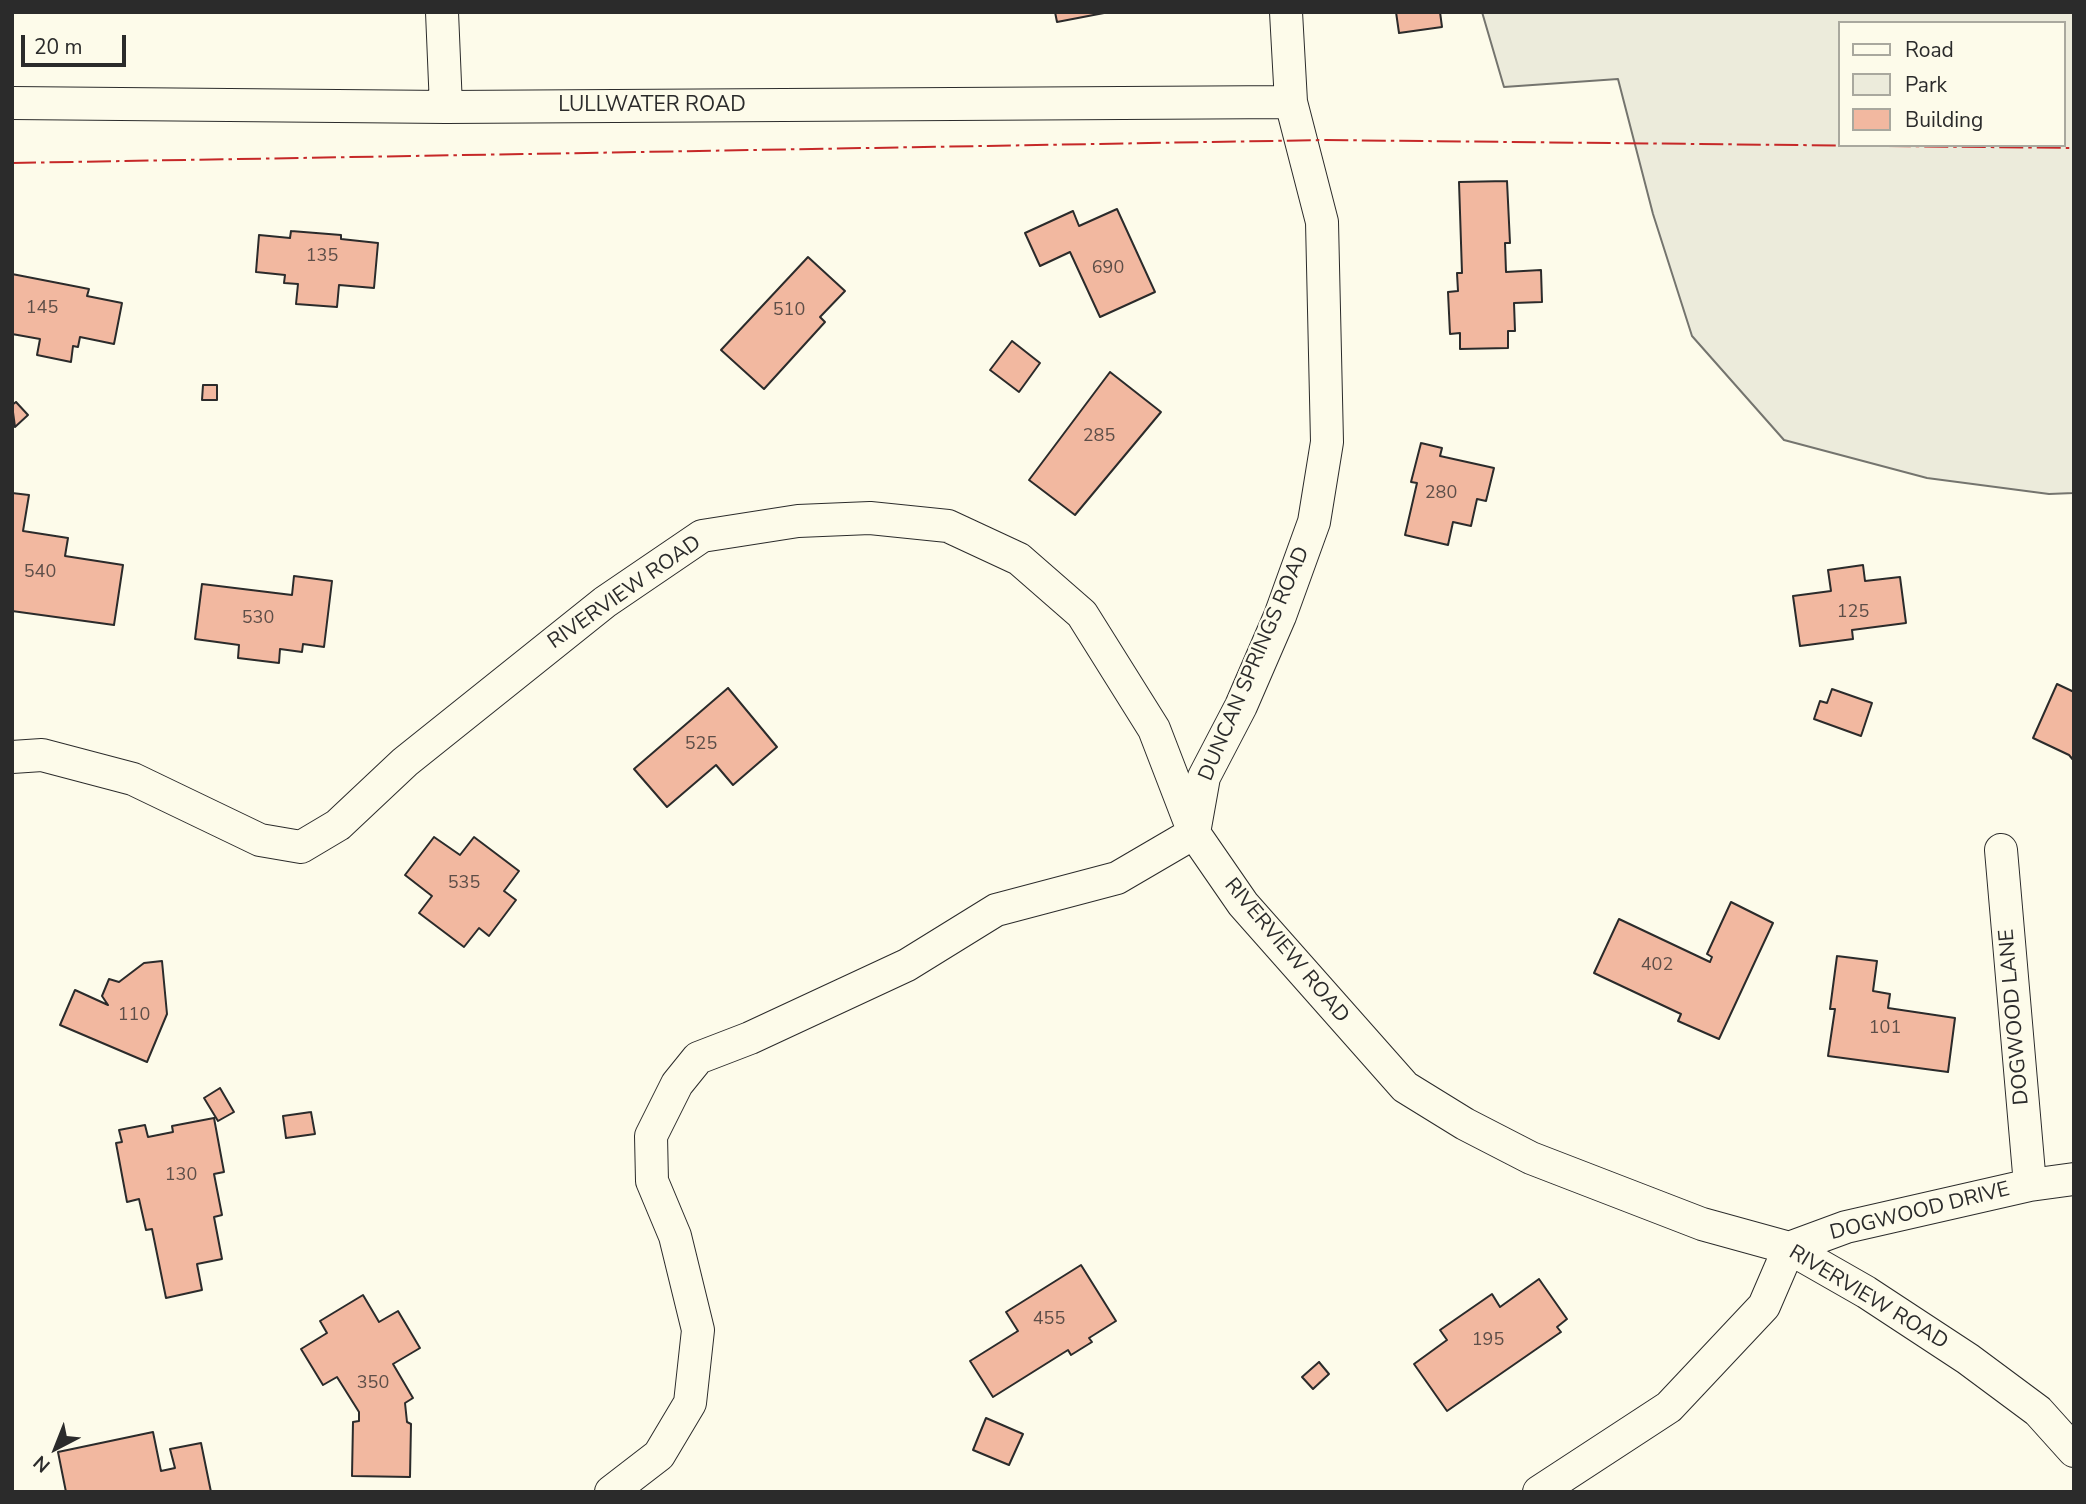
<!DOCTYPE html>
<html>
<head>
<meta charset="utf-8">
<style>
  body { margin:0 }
  #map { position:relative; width:2086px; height:1504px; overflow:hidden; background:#fdfbea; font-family:"Nunito Sans",sans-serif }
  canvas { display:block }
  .frame { position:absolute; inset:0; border:14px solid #2b2b2b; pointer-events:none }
  .legend { position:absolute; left:1838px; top:21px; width:228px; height:126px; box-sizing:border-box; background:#fdfbea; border:2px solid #a9a89e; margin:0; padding:9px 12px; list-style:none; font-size:21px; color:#2b2b2b }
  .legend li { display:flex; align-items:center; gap:14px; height:35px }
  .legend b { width:35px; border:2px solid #a9a89e }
  .north { position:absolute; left:21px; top:1413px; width:70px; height:70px; -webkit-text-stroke:5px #fdfbea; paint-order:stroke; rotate:222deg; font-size:19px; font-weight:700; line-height:28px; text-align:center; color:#2b2b2b }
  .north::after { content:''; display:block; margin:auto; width:24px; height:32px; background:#2b2b2b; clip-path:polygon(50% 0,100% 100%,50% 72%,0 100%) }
  .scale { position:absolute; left:21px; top:35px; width:105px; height:32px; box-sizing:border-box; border:4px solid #2b2b2b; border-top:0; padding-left:9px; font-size:21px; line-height:24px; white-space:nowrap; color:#2b2b2b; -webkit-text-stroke:5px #fdfbea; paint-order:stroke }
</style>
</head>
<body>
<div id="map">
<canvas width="2086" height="1504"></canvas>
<div class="frame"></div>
<ul class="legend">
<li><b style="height:9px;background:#fdfbea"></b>Road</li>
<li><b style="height:19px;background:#ecebdb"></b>Park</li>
<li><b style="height:19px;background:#f2b8a0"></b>Building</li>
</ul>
<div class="north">N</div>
<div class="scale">20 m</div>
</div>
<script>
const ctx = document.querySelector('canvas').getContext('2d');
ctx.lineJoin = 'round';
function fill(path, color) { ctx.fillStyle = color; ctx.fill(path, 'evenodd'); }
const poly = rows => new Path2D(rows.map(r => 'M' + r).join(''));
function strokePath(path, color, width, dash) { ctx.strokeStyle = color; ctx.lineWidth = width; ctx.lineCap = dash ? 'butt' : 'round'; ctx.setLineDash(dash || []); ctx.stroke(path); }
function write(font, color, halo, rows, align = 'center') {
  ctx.font = font + ' "Nunito Sans",sans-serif'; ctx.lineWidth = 5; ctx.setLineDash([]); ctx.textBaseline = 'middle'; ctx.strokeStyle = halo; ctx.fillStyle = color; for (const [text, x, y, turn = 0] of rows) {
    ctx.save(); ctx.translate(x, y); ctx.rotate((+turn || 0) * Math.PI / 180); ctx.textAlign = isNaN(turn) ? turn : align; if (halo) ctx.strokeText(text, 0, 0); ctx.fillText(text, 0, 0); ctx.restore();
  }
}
const green = poly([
  [1482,12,2074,12,2074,493,2049,494,1927,478,1784,440,1692,336,1653,214,1618,79,1504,87,1482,12],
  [1839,23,2063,23,2063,145,1839,145,1839,23]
]);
const building = poly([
  [1055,12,1104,12,1104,13,1057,22,1055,12],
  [1396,12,1440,12,1442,27,1399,33,1396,12],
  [1507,181,1510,243,1505,243,1506,272,1541,270,1542,302,1514,303,1515,331,1508,331,1508,348,1460,349,1460,333,1450,334,1448,292,1458,291,1457,273,1462,273,1459,182,1507,181],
  [1117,209,1155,292,1100,317,1070,252,1040,266,1025,233,1073,211,1079,226,1117,209],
  [291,231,341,235,341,239,378,243,374,288,339,285,337,307,296,304,298,284,284,283,285,275,256,272,259,235,290,238,291,231],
  [808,257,845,291,820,317,825,322,764,389,721,350,808,257],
  [12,274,89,289,87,296,122,303,114,344,80,337,78,347,73,346,71,362,37,355,40,339,12,334,12,274],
  [1012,341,1040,363,1019,392,990,370,1012,341],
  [1110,372,1161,412,1075,515,1029,480,1110,372],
  [203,385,217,385,217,400,202,400,203,385],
  [16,402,28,415,15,427,12,405,16,402],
  [1421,443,1442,448,1440,456,1494,468,1486,501,1477,499,1471,526,1453,522,1448,545,1405,535,1417,483,1411,482,1421,443],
  [12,493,29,495,23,531,68,538,65,556,123,565,114,625,12,611,12,493],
  [1863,565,1865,581,1900,577,1906,623,1852,630,1853,639,1800,646,1793,596,1831,591,1828,570,1863,565],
  [294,576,332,581,324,647,303,644,302,652,280,649,279,663,238,658,239,645,195,639,202,584,292,595,294,576],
  [2057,684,2074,692,2074,761,2069,755,2033,738,2057,684],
  [728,688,777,747,733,785,716,765,667,807,634,769,728,688],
  [1832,689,1872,703,1861,736,1814,719,1820,701,1827,703,1832,689],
  [434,837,460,855,474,837,519,871,504,891,516,900,489,936,479,928,464,947,419,913,432,896,405,875,434,837],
  [1731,902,1773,923,1719,1039,1678,1021,1681,1014,1594,973,1619,919,1710,962,1712,957,1707,954,1731,902],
  [1837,956,1877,961,1873,991,1890,994,1888,1008,1955,1018,1948,1072,1828,1056,1835,1009,1830,1009,1837,956],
  [162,961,167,1014,147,1062,60,1025,75,990,108,1005,102,996,109,979,119,982,144,963,162,961],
  [220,1088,234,1112,218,1121,204,1098,220,1088],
  [311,1112,315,1134,286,1138,283,1116,311,1112],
  [214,1118,224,1172,214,1174,222,1215,214,1217,222,1259,197,1264,202,1290,166,1298,152,1229,146,1230,139,1199,127,1202,116,1143,122,1142,119,1130,145,1125,148,1137,173,1132,172,1126,214,1118],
  [1081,1265,1116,1321,1089,1338,1092,1342,1071,1355,1068,1350,993,1397,970,1361,1018,1331,1006,1312,1081,1265],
  [1539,1279,1567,1319,1557,1327,1561,1332,1447,1411,1414,1364,1447,1340,1440,1330,1492,1294,1500,1307,1539,1279],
  [363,1295,379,1322,398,1311,420,1348,393,1364,413,1398,405,1403,407,1422,411,1424,410,1477,352,1476,353,1422,359,1421,359,1412,337,1377,323,1385,301,1349,327,1333,320,1321,363,1295],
  [1319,1362,1329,1374,1313,1389,1302,1377,1319,1362],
  [986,1418,1023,1434,1009,1465,973,1450,986,1418],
  [153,1432,161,1471,175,1468,170,1449,201,1443,211,1492,66,1492,58,1452,153,1432]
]);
const street = poly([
  [442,12,446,107],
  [12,103,446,107,1291,102],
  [12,757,42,755,133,779,260,840,301,847,338,825,405,762,605,602,702,536,798,521,870,518,948,526,1019,559,1082,614,1154,729,1194,833,1243,904,1405,1087,1465,1124,1531,1158,1702,1224,1789,1248,1866,1292,1968,1359,2038,1411,2074,1451],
  [2001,850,2030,1185],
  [611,1492,659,1455,690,1403,698,1330,675,1236,652,1181,651,1136,677,1084,698,1058,750,1038,907,965,996,910,1117,878,1194,833,1204,777,1241,706,1280,616,1314,522,1327,442,1322,222,1291,102,1286,12],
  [1539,1492,1669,1407,1764,1306,1789,1248,1846,1227,2030,1185,2074,1179]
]);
const power = poly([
  [12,163,1324,140,2074,148]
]);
const numberNames = [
  ["135",322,257],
  ["690",1108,269],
  ["145",42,309],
  ["510",789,311],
  ["285",1099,437],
  ["280",1441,494],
  ["540",40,573],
  ["125",1853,613],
  ["530",258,619],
  ["525",701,745],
  ["535",464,884],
  ["402",1657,966],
  ["110",134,1016],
  ["101",1885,1029],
  ["130",181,1176],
  ["455",1049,1320],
  ["195",1488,1341],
  ["350",373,1384]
];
const streetNames = [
  ["LULLWATER ROAD",652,106],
  ["RIVERVIEW ROAD",625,593,-35],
  ["DUNCAN SPRINGS ROAD",1255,664,-67],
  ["RIVERVIEW ROAD",1286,951,50],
  ["DOGWOOD LANE",2015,1017,-95],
  ["DOGWOOD DRIVE",1920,1212,-14],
  ["RIVERVIEW ROAD",1868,1298,31]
];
fill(green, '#ecebdb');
strokePath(green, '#74746e', 2);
fill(building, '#f2b8a0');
strokePath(building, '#2b2b2b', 2);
strokePath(street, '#2b2b2b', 34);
strokePath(street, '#fdfbea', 32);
strokePath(power, '#c62828', 2, [24, 5, 3.5, 5]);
write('18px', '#5d4e48', null, numberNames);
write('21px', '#2b2b2b', '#fdfbea', streetNames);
</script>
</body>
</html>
